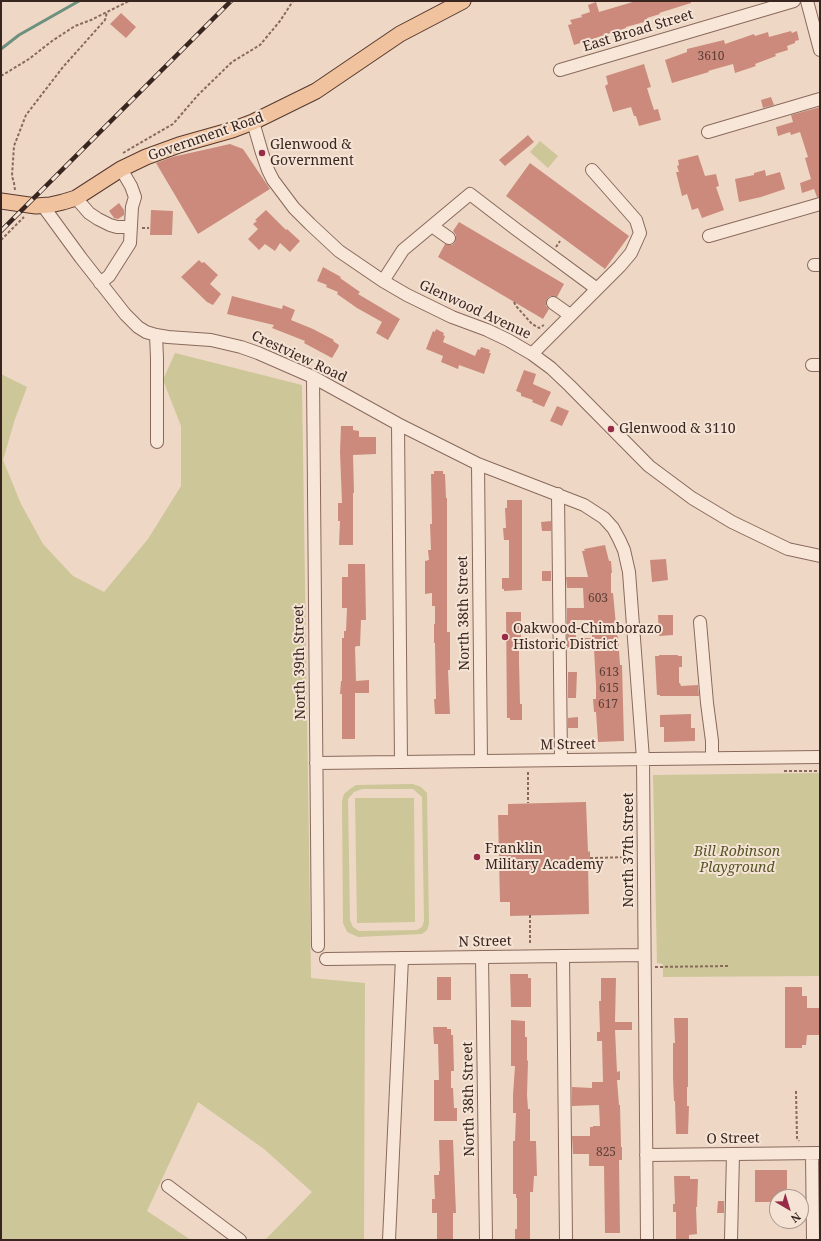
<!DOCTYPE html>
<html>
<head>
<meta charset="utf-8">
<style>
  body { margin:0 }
  #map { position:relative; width:821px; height:1241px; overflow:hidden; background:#eed8c5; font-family:"Noto Serif",serif }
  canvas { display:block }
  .frame { position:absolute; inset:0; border:2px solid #39251f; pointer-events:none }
  .north { position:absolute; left:769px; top:1189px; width:40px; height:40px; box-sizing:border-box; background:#f5e4d5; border:1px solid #aa988c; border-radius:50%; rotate:142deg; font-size:11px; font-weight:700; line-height:16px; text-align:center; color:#39251f }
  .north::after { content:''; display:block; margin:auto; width:14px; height:18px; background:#972c46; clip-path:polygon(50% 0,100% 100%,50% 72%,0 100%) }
</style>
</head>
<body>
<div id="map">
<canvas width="821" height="1241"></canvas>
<div class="frame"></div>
<div class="north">N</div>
</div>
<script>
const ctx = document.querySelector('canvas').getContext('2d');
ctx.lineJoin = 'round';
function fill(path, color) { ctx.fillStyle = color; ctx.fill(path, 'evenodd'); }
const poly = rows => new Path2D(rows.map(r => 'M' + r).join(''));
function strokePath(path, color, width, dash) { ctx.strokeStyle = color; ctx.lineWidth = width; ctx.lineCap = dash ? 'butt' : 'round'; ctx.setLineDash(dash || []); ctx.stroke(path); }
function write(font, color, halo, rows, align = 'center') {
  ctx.font = font + ' "Noto Serif",serif'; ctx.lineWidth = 4; ctx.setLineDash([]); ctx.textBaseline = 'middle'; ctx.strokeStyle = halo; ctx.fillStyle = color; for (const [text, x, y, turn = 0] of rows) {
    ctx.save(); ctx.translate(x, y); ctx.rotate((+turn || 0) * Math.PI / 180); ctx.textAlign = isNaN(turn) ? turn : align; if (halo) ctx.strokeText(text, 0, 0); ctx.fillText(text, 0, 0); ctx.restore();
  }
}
const green = poly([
  [540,141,558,156,548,168,530,152],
  [175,353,302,385,311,978,365,983,364,1240,265,1240,312,1192,264,1149,198,1102,147,1211,191,1240,1,1240,1,374,27,387,15,419,3,460,21,504,43,544,73,576,104,592,148,539,181,486,181,426,163,380],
  [820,773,820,976,663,977,663,964,657,963,653,775],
  [413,784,421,787,427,793,429,924,427,930,422,934,358,937,347,932,343,923,342,801,344,794,350,789,356,785],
  [362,789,413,789,422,797,424,921,422,927,417,930,359,931,353,927,350,920,348,799,354,792],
  [355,798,414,798,415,922,357,923]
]);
const stream = poly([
  [1,49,19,35,79,1]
]);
const building = poly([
  [636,1,691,1,691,3,659,13,660,14,647,18,648,21,626,27,626,28,574,45,568,25,572,24,570,20,582,17,581,15,590,12,588,5,596,2,599,12],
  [121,13,136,27,126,38,110,24],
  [791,31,792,33,797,31,799,40,795,41,795,43,787,46,788,50,775,54,776,56,755,64,756,66,735,73,733,64,708,71,709,72,672,83,665,60,687,52,687,49,724,40,725,44,754,34,755,36,768,32,769,37],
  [644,64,651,87,647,88,654,110,658,109,661,120,639,126,636,116,634,116,631,107,613,112,605,86,608,84,606,76],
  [771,97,774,105,763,108,761,100],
  [820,107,820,197,817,197,814,189,802,193,800,183,811,179,805,158,808,157,800,132,791,135,790,132,778,136,776,127,793,122,791,115],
  [528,135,534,142,505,166,499,160],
  [230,144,243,149,270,189,198,234,156,163,172,157],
  [698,155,705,176,716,174,719,186,716,187,724,210,702,218,698,208,692,210,687,194,682,196,676,172,679,172,677,166,679,165,678,160],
  [530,163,629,236,605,269,506,196],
  [765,170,766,176,780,172,785,189,761,197,739,202,735,179,754,175,754,173],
  [119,203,124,210,124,215,118,219,114,218,109,211],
  [151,210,173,211,172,235,150,235],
  [266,210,286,230,287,229,300,241,290,252,280,243,275,251,265,244,259,250,248,239,258,229,253,224,257,221,255,220],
  [459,222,564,284,557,297,550,296,547,299,546,306,549,309,543,319,438,257,445,244,452,245,455,242,456,235,453,231],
  [199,260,202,263,204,262,218,275,210,284,221,294,213,305,207,302,181,277],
  [323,267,341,277,340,278,360,292,358,294,400,319,388,340,376,333,382,322,357,308,337,294,338,292,326,287,327,285,317,281],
  [232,296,282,309,283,305,295,310,291,320,313,329,334,340,333,341,339,345,338,348,332,358,304,343,305,341,272,328,274,325,227,314],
  [436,329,444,333,443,335,445,336,443,342,475,356,478,349,480,350,481,347,490,350,489,353,491,353,484,374,459,365,458,369,441,362,443,356,426,349,433,331,435,332],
  [524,370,536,374,533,384,551,392,544,407,532,402,533,400,521,396,521,393,516,391],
  [557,406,569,411,562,426,550,421],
  [341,426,353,426,353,430,359,431,359,437,376,437,376,454,353,455,354,493,353,493,353,545,339,545,340,521,338,521,338,503,342,503,340,452],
  [434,471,443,471,443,474,445,474,446,498,447,498,447,632,450,632,450,670,448,670,450,714,435,714,434,699,436,699,435,643,434,643,434,624,435,624,435,606,432,606,432,593,425,594,425,561,429,560,428,550,431,550,430,524,432,524,431,474,434,474],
  [507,500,522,500,522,590,504,591,504,589,502,589,502,578,509,578,509,540,504,540,503,528,506,528,505,508,507,508],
  [551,521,551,531,542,531,541,522],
  [605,545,609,561,611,561,612,573,611,573,611,593,613,593,617,636,618,636,620,665,622,665,624,741,598,742,596,712,594,712,593,699,596,699,596,685,594,649,593,649,593,647,567,648,567,608,584,608,583,588,567,588,566,577,588,577,582,551,585,551,584,549],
  [575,620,592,620,592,638,576,638],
  [666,559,668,580,652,582,650,560],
  [348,564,365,564,366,620,361,620,360,646,356,646,356,647,355,647,356,681,369,680,369,693,355,693,355,739,342,739,342,694,340,694,341,681,342,681,342,638,344,638,344,631,346,631,347,608,342,608,342,577,348,577],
  [542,571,551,571,551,581,542,581],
  [506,612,521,612,521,641,519,641,519,661,520,704,522,704,522,720,510,720,510,718,507,718],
  [658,615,673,615,673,635,659,636],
  [659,655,678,655,678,656,682,656,682,667,679,667,679,683,680,683,681,686,698,685,699,696,660,696,660,695,657,695,655,656,659,656],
  [568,672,577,672,576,698,568,698],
  [691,714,691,728,695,728,695,741,664,742,664,727,660,727,660,715],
  [578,717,578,728,568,728,568,718],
  [586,802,588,852,590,851,590,864,588,864,589,914,510,916,510,902,500,902,498,815,508,815,508,804],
  [510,974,528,974,528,978,531,978,531,1007,511,1007],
  [437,977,451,977,451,1000,437,1000],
  [601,978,616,978,615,1022,632,1022,632,1030,615,1030,617,1072,620,1071,620,1080,617,1080,619,1105,620,1105,621,1147,622,1147,622,1160,619,1160,620,1233,605,1233,604,1166,589,1166,589,1154,573,1154,572,1136,590,1136,590,1127,593,1127,593,1126,600,1126,599,1105,572,1106,572,1087,592,1088,592,1082,603,1082,602,1041,597,1041,597,1032,600,1032,599,1001,601,1001],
  [785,987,802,987,802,996,807,996,807,1008,820,1008,820,1035,807,1035,806,1045,802,1045,802,1048,785,1048],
  [674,1018,688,1018,688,1087,687,1087,687,1106,689,1106,688,1134,676,1134,675,1101,674,1101,673,1077,673,1043,675,1043],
  [511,1020,525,1021,525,1037,527,1037,527,1060,528,1061,527,1095,528,1109,530,1109,530,1141,536,1141,537,1176,534,1176,533,1192,530,1192,530,1240,515,1240,515,1229,517,1229,517,1198,516,1198,516,1194,513,1194,513,1141,515,1141,516,1113,513,1113,513,1095,515,1066,511,1066],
  [433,1027,447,1027,447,1029,451,1029,451,1035,453,1035,454,1071,451,1071,451,1088,453,1088,454,1108,457,1108,457,1121,434,1121,434,1080,439,1080,438,1044,434,1044],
  [439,1140,453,1140,456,1213,453,1213,453,1240,437,1240,437,1213,432,1213,432,1199,435,1199,434,1175,439,1175,439,1171,440,1171],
  [755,1170,787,1170,787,1197,777,1197,777,1202,755,1202],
  [674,1176,690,1176,690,1179,698,1179,697,1207,696,1207,697,1234,689,1235,689,1240,676,1240,676,1212,673,1212,673,1204,675,1204],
  [718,1201,724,1201,724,1213,717,1213]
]);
const path = poly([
  [1,76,29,59,52,41,75,26,91,20,129,1],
  [123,153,173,124,198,95,232,62,260,45,280,21,293,1],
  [15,190,14,183,12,176,14,146,26,115,63,67,105,20,107,12],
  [142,228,149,228],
  [1,240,24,217],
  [556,247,560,241],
  [514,302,516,306,532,324,539,328,544,325],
  [784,771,820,771],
  [528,772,528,803],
  [590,858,631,857],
  [530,915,530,943],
  [655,967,728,966],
  [796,1091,797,1138,799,1141]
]);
const minor = poly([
  [807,1,820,50],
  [560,70,794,1],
  [253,122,262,153,268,170,273,180,294,208,310,224,339,251,383,281,407,295,452,317,487,330,508,340,532,354,551,368,570,386,649,466,692,498,732,522,788,549,820,556],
  [708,132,820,99],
  [76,198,89,213,98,219,110,225,117,227,131,227],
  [43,206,81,258,125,314,138,327,146,332,156,335,168,337,211,340,241,347,258,353,313,377,398,424,478,464,584,505,604,518,613,528,619,539,624,550,629,572,643,759,647,1240],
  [432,226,449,238],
  [709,236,820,204],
  [814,265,820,265],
  [383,281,403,250,470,194,517,230,597,289],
  [100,283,109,276,130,243,132,207,135,197,131,186,121,169],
  [553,303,570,315],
  [156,335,157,358,157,442],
  [532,354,620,266,631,253,640,233,636,220,592,170],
  [812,365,820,365],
  [313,377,318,946],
  [398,424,401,762],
  [478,464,481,761],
  [558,494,561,760],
  [700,622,707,703,712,741,712,758],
  [316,763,820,757],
  [563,956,566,1240],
  [482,957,486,1240],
  [326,959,644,955],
  [812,1153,813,1240],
  [646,1155,820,1153],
  [168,1186,240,1240],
  [389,1240,402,958],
  [731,1240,733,1154]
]);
const major = poly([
  [1,201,36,206,50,205,63,202,76,198,121,169,146,157,179,145,232,130,253,122,316,91,400,34,463,1]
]);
const rail = poly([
  [1,231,231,1]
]);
const markers = [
  [262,153,4,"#972c46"],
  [611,429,4,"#972c46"],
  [505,637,4,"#972c46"],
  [477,857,4,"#972c46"]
];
const numberNames = [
  ["3610",711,57],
  ["603",598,599],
  ["613",609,673],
  ["615",609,689],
  ["617",608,705],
  ["825",606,1153]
];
const streetNames = [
  ["East Broad Street",638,31,-17],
  ["Government Road",206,137,-19],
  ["Glenwood Avenue",475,310,25],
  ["Crestview Road",299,357,25],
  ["North 38th Street",464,613,-91],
  ["North 39th Street",300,662,-91],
  ["M Street",568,745,-1],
  ["North 37th Street",629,850,-90],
  ["N Street",485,942,-1],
  ["North 38th Street",469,1099,-91],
  ["O Street",733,1139,-1]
];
const poiNames = [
  ["Glenwood &",270,145],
  ["Government",270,161],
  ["Glenwood & 3110",619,429],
  ["Oakwood-Chimborazo",513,629],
  ["Historic District",513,645],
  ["Franklin",485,849],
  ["Military Academy",485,865]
];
const parkNames = [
  ["Bill Robinson",737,852],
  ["Playground",737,868]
];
fill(green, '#ccc699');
strokePath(stream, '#6e907f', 3);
fill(building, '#cb8a7c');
strokePath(minor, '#89695b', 14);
strokePath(major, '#57382f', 17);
strokePath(path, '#89695b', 2, [3, 2]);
strokePath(minor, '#f8e7d9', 12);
strokePath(major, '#f0c39e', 15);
strokePath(rail, '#39251f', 4.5);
strokePath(rail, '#f5e4d5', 3, [9]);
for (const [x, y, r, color] of markers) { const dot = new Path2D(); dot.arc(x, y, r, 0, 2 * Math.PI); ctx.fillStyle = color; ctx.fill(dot); strokePath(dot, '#f5e4d5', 1.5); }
write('12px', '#5e3e36', null, numberNames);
write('14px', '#39251f', '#f5e4d5', streetNames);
write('14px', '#39251f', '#f5e4d5', poiNames, 'left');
write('italic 14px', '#555526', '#f5e4d5', parkNames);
</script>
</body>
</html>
